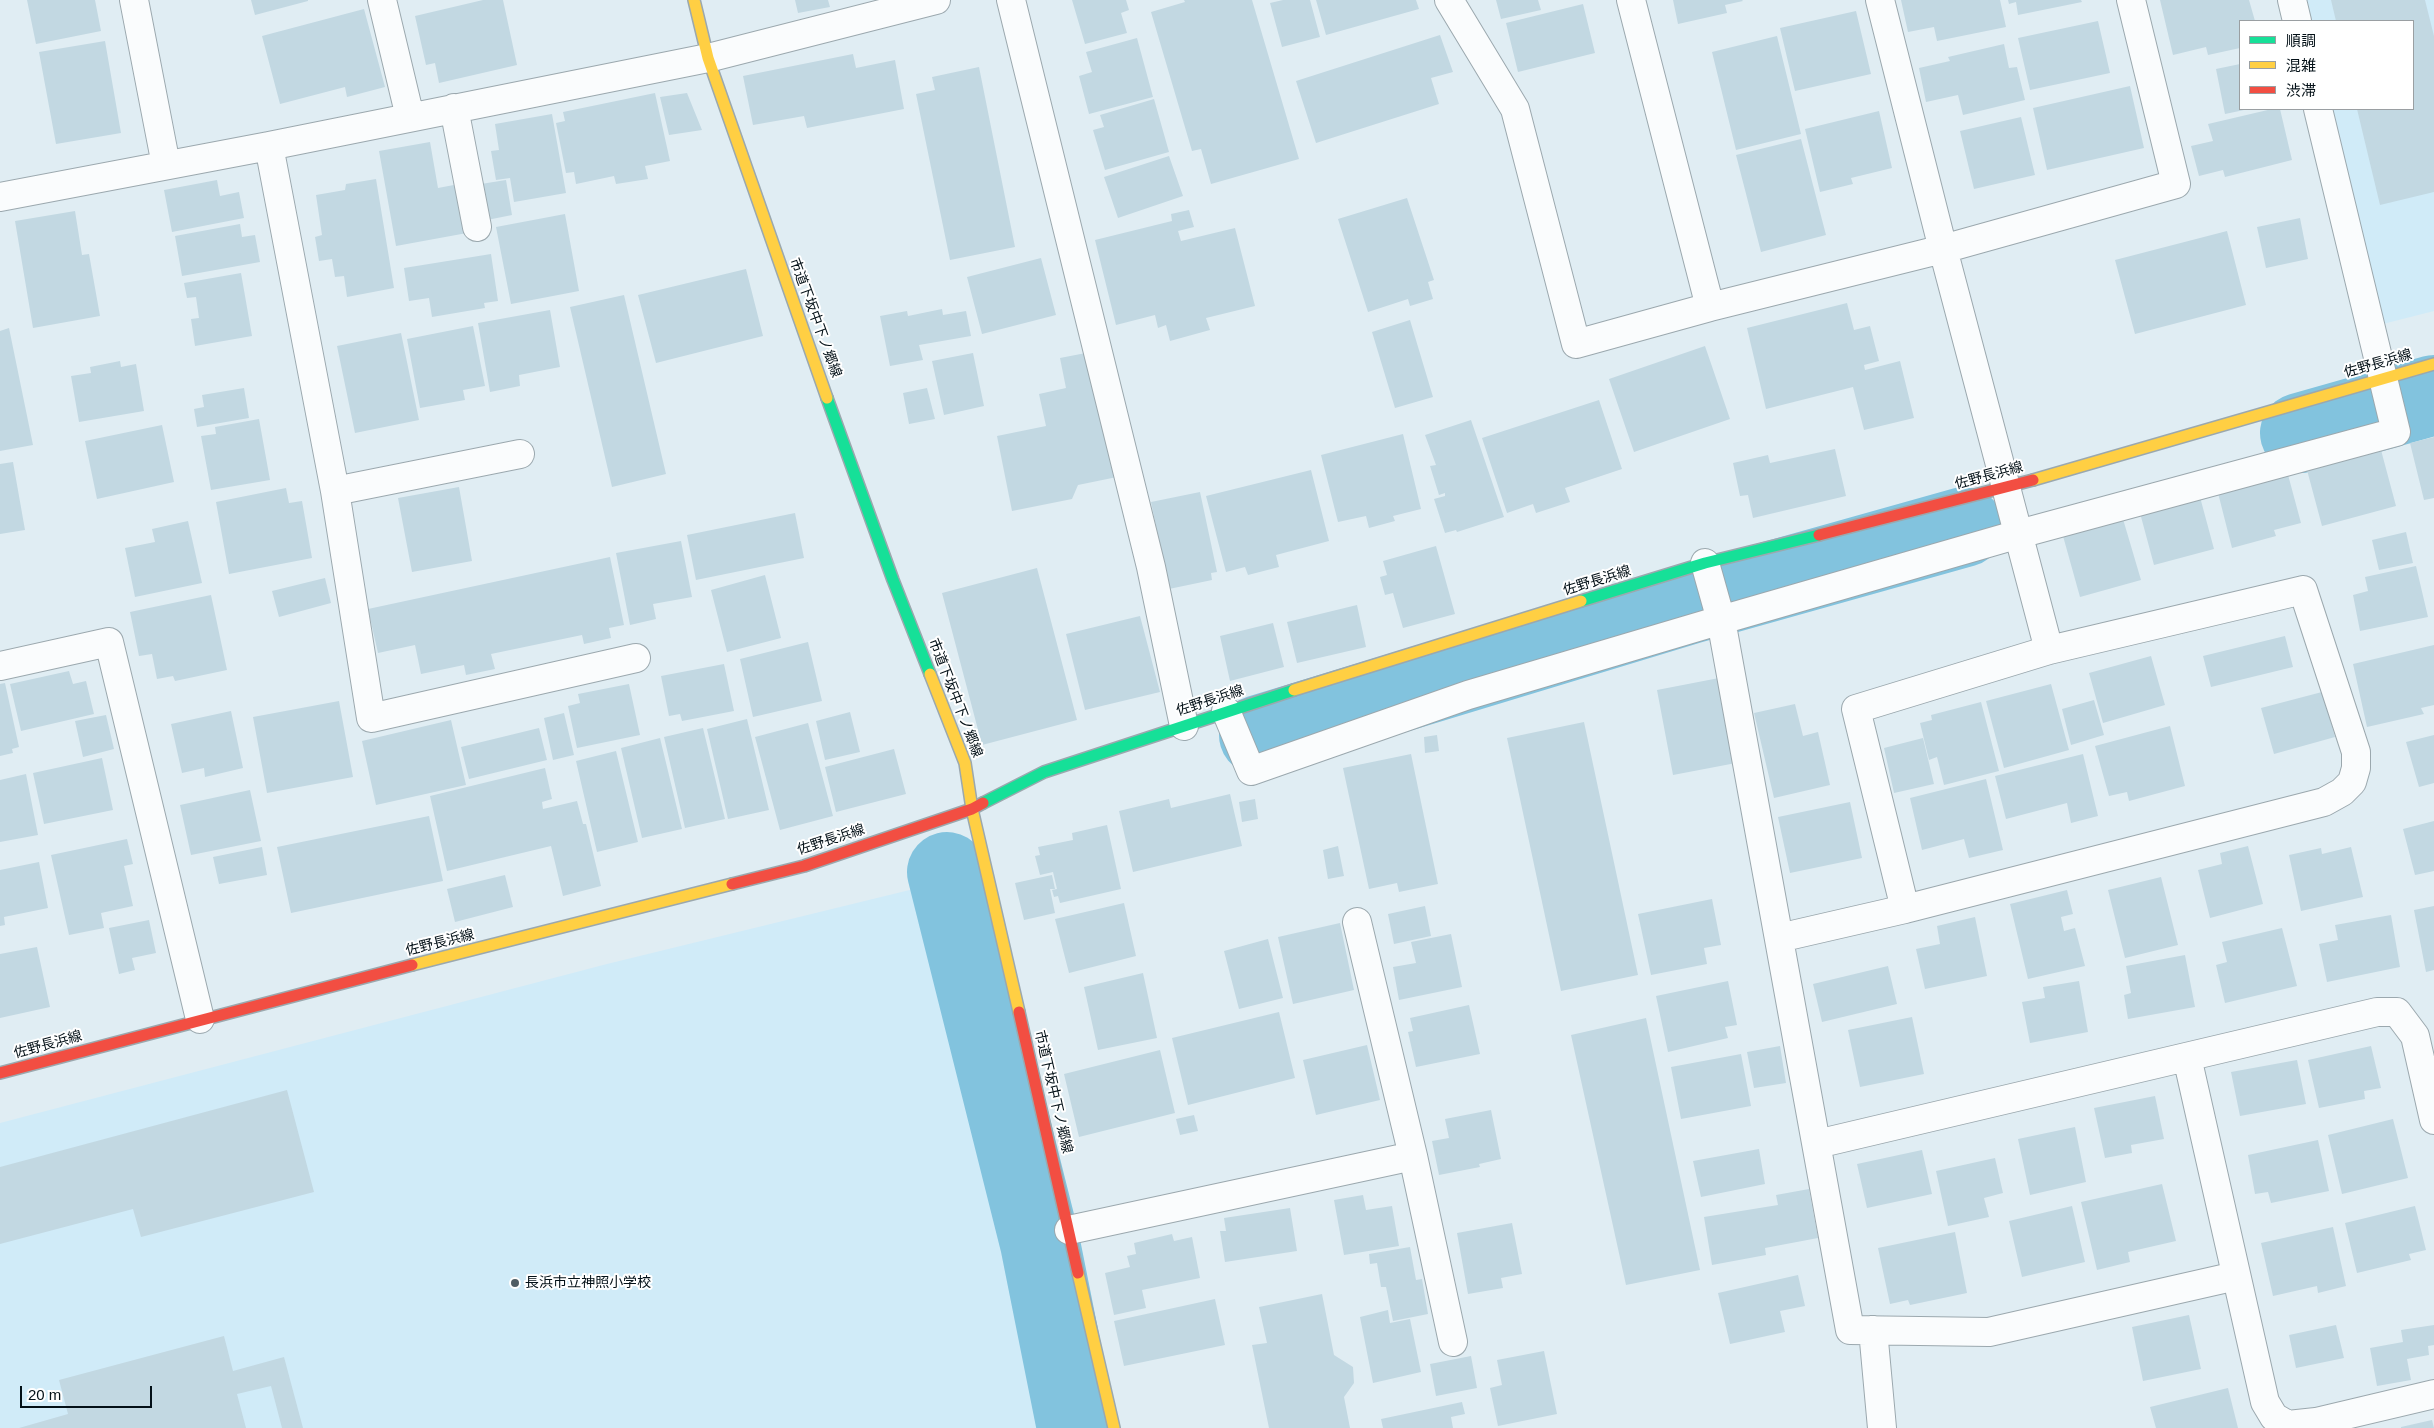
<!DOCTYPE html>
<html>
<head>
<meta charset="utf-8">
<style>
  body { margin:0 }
  #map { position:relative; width:2434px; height:1428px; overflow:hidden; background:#e0edf3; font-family:Helvetica,"Noto Sans JP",sans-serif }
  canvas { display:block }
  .legend { position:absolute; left:2239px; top:20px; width:175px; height:90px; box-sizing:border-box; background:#fff; border:1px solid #9a9fa2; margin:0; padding:6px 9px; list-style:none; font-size:15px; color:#031017 }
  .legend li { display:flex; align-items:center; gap:10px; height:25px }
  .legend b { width:25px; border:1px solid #9a9fa2 }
  .scale { position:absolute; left:20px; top:1386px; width:132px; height:22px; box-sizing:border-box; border:2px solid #031017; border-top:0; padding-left:6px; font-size:15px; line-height:18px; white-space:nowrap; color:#031017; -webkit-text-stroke:4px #fff; paint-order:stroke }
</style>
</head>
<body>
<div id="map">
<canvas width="2434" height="1428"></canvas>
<ul class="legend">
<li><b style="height:6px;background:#16e098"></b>順調</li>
<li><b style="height:6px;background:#ffcf43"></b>混雑</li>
<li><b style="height:6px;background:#f24e42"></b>渋滞</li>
</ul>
<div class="scale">20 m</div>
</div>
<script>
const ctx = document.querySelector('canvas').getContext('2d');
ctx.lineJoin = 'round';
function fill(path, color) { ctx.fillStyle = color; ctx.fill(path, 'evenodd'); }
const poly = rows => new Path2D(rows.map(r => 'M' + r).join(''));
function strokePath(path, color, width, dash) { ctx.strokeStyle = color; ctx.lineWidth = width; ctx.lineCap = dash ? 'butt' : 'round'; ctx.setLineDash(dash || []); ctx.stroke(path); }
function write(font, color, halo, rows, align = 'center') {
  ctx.font = font + ' Helvetica,"Noto Sans JP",sans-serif'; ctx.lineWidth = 4; ctx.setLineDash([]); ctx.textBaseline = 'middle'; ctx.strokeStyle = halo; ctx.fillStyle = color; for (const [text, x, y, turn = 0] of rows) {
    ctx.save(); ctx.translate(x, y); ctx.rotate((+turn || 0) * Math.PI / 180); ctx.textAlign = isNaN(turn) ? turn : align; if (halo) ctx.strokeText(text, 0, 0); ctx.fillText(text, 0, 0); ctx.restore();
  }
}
const built = poly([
  [2303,0,2434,0,2434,311,2379,325,2328,109,2413,109,2413,21,2308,21],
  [926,886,997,1137,1064,1428,0,1428,0,1123,607,964]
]);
const river = poly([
  [2300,433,2434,395],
  [1259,735,1690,604,1964,527],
  [947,872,1040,1243,1077,1428]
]);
const building = poly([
  [27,0,95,0,101,31,36,44],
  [251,0,308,0,308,1,255,15],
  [483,0,503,0,517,65,439,83,435,63,426,65,415,16],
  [795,0,828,0,830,7,798,13],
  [1072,0,1126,0,1129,10,1121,13,1127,33,1085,44],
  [1184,0,1252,0,1299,159,1211,184,1201,149,1192,151,1151,12,1185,2],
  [1283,0,1310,0,1320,37,1282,47,1270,3],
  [1316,0,1416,0,1419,9,1326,35],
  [1496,0,1538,0,1541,10,1501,19],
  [1673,0,1742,0,1743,1,1725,5,1727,13,1678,24],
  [1901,0,2000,0,2006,27,1937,41,1934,27,1908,32],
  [2008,0,2081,0,2082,2,2018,15,2016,2,2009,4],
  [2160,0,2249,0,2255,21,2240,21,2240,48,2208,55,2206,47,2173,55],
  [2331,0,2425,0,2434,36,2434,192,2380,205,2357,109,2413,109,2413,21,2336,21],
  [1583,4,1595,53,1518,72,1506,23],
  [364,9,385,87,347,97,345,87,280,104,262,36],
  [1856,11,1871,74,1795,91,1780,28],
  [2098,21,2110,73,2030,90,2018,38],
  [1440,35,1453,72,1431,78,1439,104,1316,143,1296,81],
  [1777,36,1801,134,1736,150,1712,52],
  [1137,38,1153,97,1089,114,1079,76,1092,72,1086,52],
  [105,41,121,133,56,144,39,52],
  [2004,44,2009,68,2017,67,2025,100,1963,115,1958,95,1926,102,1919,68,1950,61,1948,57],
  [853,54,856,68,895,60,904,109,807,128,804,116,753,125,743,76],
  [2240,64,2240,109,2244,110,2225,114,2216,69],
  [979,67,1015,247,950,260,916,94,935,90,932,77],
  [2130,86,2144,148,2047,170,2033,108],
  [655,93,670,161,645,166,648,179,616,184,614,176,576,184,574,172,566,173,556,123,565,121,563,112],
  [687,93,702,130,669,135,660,97],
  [1154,99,1169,152,1105,170,1093,130,1104,127,1100,115],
  [2272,109,2280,109,2292,160,2225,177,2223,170,2199,176,2191,146,2213,141,2208,124],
  [1879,111,1892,168,1851,178,1853,184,1820,192,1805,129],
  [552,114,566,193,514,202,510,178,496,180,491,151,499,150,495,124],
  [2021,117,2035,175,1974,189,1960,131],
  [1801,139,1826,235,1761,252,1736,155],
  [430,142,438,188,459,184,467,233,396,246,379,151],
  [1169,156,1183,196,1118,218,1104,177],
  [376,179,394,288,347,297,344,276,335,277,332,259,319,261,315,237,322,235,316,195,345,190,346,184],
  [217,180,220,196,239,192,244,218,172,232,164,190],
  [506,180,512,215,487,220,481,184],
  [1407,198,1434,280,1428,282,1433,299,1410,306,1408,299,1368,312,1338,219],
  [1189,210,1194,227,1178,231,1181,241,1235,228,1255,306,1206,318,1210,330,1170,341,1166,325,1158,328,1155,315,1116,325,1095,240,1172,221,1171,214],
  [75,211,82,255,89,254,100,316,33,328,15,221],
  [565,214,579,291,511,304,496,227],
  [2300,218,2308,259,2266,268,2257,227],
  [240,224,242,237,255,235,260,262,182,276,175,236],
  [2227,231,2246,305,2135,334,2115,260],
  [491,254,498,301,484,303,485,308,432,317,429,298,409,301,404,268],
  [1041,258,1056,315,982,334,967,277],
  [746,269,763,336,656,363,638,295],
  [241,273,252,336,195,346,191,319,199,318,196,297,187,298,184,283],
  [624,295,666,474,612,487,570,307],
  [1847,303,1854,330,1870,326,1879,361,1864,365,1865,370,1900,361,1914,418,1864,430,1853,387,1766,409,1747,328],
  [942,309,943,315,966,311,971,336,919,345,923,360,890,366,880,316,907,311,908,316],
  [550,310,560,367,519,375,520,386,490,392,478,323],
  [1410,320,1433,397,1395,408,1372,332],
  [473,326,485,386,463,390,465,400,420,408,407,339],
  [9,328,33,445,0,451,0,331],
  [401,333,419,420,355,433,337,346],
  [1705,346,1730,419,1634,452,1609,379],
  [1091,352,1117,477,1078,485,1072,499,1012,511,997,436,1046,426,1039,394,1066,388,1060,358],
  [973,353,984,406,944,415,932,361],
  [120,361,121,367,136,364,144,411,79,422,71,376,91,373,90,367],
  [244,388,249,418,197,427,194,409,204,407,202,395],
  [927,388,935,419,909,424,903,393],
  [1599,400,1622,469,1565,488,1570,502,1536,513,1533,504,1507,513,1482,438],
  [259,419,270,480,211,490,201,436,216,434,215,427],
  [1471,420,1504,517,1457,532,1456,530,1445,533,1434,499,1445,496,1445,493,1439,495,1430,466,1436,465,1425,435],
  [162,425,174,482,97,499,85,441],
  [1403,434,1421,509,1393,516,1395,521,1369,528,1366,516,1338,522,1321,455],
  [2434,437,2434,498,2424,500,2410,443],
  [1835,449,1846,496,1753,518,1748,495,1740,496,1733,463,1768,455,1770,463],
  [2381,450,2396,506,2322,526,2307,470],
  [13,462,25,530,0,534,0,464],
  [1311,470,1329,541,1276,555,1279,567,1248,575,1245,567,1226,572,1206,496],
  [2287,471,2301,523,2274,530,2276,536,2232,548,2217,489],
  [459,487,472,561,412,572,398,498],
  [286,488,289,503,302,501,312,558,229,574,216,502],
  [1200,492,1217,572,1211,573,1212,580,1169,589,1151,502],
  [2200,497,2214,549,2154,565,2140,513],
  [795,513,804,558,696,580,687,535],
  [2123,519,2141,580,2080,597,2063,536],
  [188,521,202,583,135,597,125,548,155,542,152,529],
  [2406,532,2413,563,2379,570,2372,540],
  [681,541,692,597,653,604,656,619,630,625,616,553],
  [1436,546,1455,614,1403,628,1393,593,1385,595,1380,577,1387,575,1383,561],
  [610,557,624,625,609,628,611,638,584,644,582,635,491,654,495,669,466,675,464,665,421,674,415,645,378,653,368,609],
  [2416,566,2428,617,2360,631,2353,595,2368,591,2365,577],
  [1037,568,1077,720,982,745,942,593],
  [765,575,781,638,727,652,711,590],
  [325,578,331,603,279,617,272,591],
  [211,595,227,670,175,681,173,676,157,679,152,654,139,656,130,612],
  [1357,605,1366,647,1297,663,1287,622],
  [1140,616,1160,692,1085,710,1066,634],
  [1273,623,1284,667,1230,681,1220,636],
  [2285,636,2293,667,2211,687,2203,656],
  [808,642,822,701,753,717,740,659],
  [2434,645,2434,705,2421,708,2424,714,2367,727,2353,664],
  [2151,656,2165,705,2103,723,2089,673],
  [724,664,734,711,682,721,680,714,669,716,661,676],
  [69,671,73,684,86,681,94,714,21,731,10,684],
  [1719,678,1736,763,1673,775,1657,690],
  [5,683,19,747,12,749,13,753,0,756,0,684],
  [629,684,640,735,577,748,568,706,580,703,578,694],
  [2051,684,2069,750,2004,768,1986,701],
  [2322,692,2335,737,2274,754,2261,708],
  [2094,700,2104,735,2071,745,2062,709],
  [339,701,353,777,267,793,253,717],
  [1981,702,1999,771,1944,785,1937,757,1929,760,1920,723,1932,720,1931,715],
  [1795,704,1803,736,1818,732,1830,785,1774,798,1754,713],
  [231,711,243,768,205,777,204,768,182,773,171,724],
  [850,712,860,752,825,760,816,721],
  [564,713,574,755,553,760,544,718],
  [106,715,114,749,83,757,75,721],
  [747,719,769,810,728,819,707,729],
  [451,720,466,785,376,805,362,741],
  [1584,722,1638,975,1561,991,1507,738],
  [808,723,833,816,780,830,755,737],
  [2170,726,2185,786,2129,801,2127,792,2109,796,2095,746],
  [539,728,547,760,469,779,461,747],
  [703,728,725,819,685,828,664,737],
  [1437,735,1439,751,1425,753,1424,737],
  [2434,735,2434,783,2419,787,2406,742],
  [660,738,682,829,642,838,621,748],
  [1923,738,1934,784,1894,793,1884,748],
  [894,749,906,794,836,812,825,767],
  [616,751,638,842,597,852,576,761],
  [1411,754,1438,884,1399,892,1397,883,1369,889,1343,768],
  [2083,754,2098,816,2071,823,2067,803,2006,819,1995,776],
  [102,758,113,810,44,824,33,773],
  [545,768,552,799,542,802,543,809,577,801,583,824,586,824,601,886,563,896,551,846,447,871,430,796],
  [26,774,38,835,0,842,0,780],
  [1986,779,2003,850,1969,858,1964,839,1922,850,1910,798],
  [250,790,261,841,191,855,180,805],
  [1230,794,1242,846,1133,872,1119,811,1169,799,1171,808],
  [1255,799,1258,819,1242,822,1239,802],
  [1850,802,1862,858,1790,873,1778,817],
  [429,816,443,881,291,913,277,847],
  [2434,821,2434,871,2415,875,2403,829],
  [1107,825,1121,889,1060,903,1058,896,1054,897,1052,890,1057,889,1053,872,1040,875,1035,856,1040,855,1038,847,1073,840,1072,833],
  [127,839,133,864,124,866,133,906,101,913,104,928,69,935,51,855],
  [1338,846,1344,876,1328,879,1323,850],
  [2248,846,2263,904,2210,918,2198,870,2222,864,2220,853],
  [262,847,267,875,219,884,213,857],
  [2351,847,2363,897,2301,911,2289,855,2321,848,2322,854],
  [39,862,48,908,4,917,5,925,0,926,0,870],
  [505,875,513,907,455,922,447,889],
  [1052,875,1055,889,1050,889,1055,913,1024,920,1015,883],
  [2161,877,2178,945,2125,958,2108,890],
  [2067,890,2073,914,2061,917,2064,931,2075,928,2085,966,2028,979,2010,904],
  [1712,899,1721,945,1704,948,1707,964,1651,975,1638,914],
  [1124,903,1136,956,1069,973,1055,919],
  [1425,906,1431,936,1394,944,1388,914],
  [2434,906,2434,970,2426,972,2414,910],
  [2391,915,2400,967,2327,982,2319,944,2338,940,2335,925],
  [1975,917,1987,976,1925,989,1916,949,1940,944,1937,926],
  [149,920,156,953,132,958,135,970,119,974,109,928],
  [1340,923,1354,990,1293,1004,1278,937],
  [2282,928,2297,986,2225,1003,2216,965,2227,962,2222,942],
  [1451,934,1462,987,1399,1000,1393,967,1416,963,1411,942],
  [1268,939,1283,998,1239,1009,1224,951],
  [37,947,50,1007,0,1018,0,954],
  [2185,955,2195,1007,2128,1019,2124,995,2131,993,2126,966],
  [1888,966,1897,1004,1822,1022,1813,984],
  [1143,973,1157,1038,1098,1050,1084,987],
  [1728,981,1737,1025,1725,1027,1728,1038,1668,1052,1656,996],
  [2079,981,2088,1032,2030,1043,2022,1002,2045,998,2043,987],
  [1469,1005,1480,1054,1416,1067,1408,1032,1413,1031,1410,1018],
  [1279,1012,1295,1078,1188,1105,1172,1038],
  [1912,1017,1924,1074,1860,1087,1848,1030],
  [1646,1018,1700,1270,1626,1285,1571,1035],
  [1367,1045,1380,1100,1316,1115,1303,1060],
  [1780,1046,1786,1083,1754,1088,1747,1052],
  [2371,1046,2381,1088,2364,1091,2365,1099,2319,1108,2308,1060],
  [1160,1050,1175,1113,1079,1137,1064,1074],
  [1741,1054,1751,1106,1681,1119,1671,1067],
  [2297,1060,2306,1104,2240,1116,2231,1072],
  [287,1090,314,1192,141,1237,133,1209,0,1244,0,1167],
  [2155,1096,2164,1139,2131,1145,2132,1153,2105,1158,2094,1108],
  [1491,1110,1501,1159,1479,1164,1480,1167,1439,1175,1432,1141,1449,1138,1445,1119],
  [1194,1115,1198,1131,1180,1135,1176,1119],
  [2393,1119,2408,1178,2342,1194,2328,1135],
  [2075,1127,2086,1182,2030,1195,2018,1139],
  [2318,1140,2329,1191,2271,1203,2268,1192,2255,1194,2248,1155],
  [1759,1149,1765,1184,1701,1197,1693,1161],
  [1922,1150,1932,1194,1867,1208,1857,1164],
  [1995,1158,2003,1193,1984,1198,1989,1217,1948,1226,1936,1171],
  [2162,1184,2176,1241,2128,1252,2130,1262,2097,1270,2081,1202],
  [1809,1189,1818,1238,1765,1248,1766,1255,1712,1265,1704,1217,1778,1205,1776,1195],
  [1363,1195,1366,1210,1392,1206,1399,1246,1344,1255,1334,1200],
  [2072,1206,2085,1262,2022,1277,2009,1221],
  [2415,1206,2426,1250,2409,1254,2411,1260,2357,1273,2345,1223],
  [1290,1208,1297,1251,1225,1262,1220,1231,1226,1231,1224,1218],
  [1512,1223,1522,1274,1501,1278,1503,1288,1468,1294,1457,1233],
  [2333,1227,2346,1286,2318,1293,2317,1286,2273,1296,2261,1243],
  [1955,1232,1967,1293,1910,1305,1908,1300,1890,1304,1878,1248],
  [1172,1234,1174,1241,1192,1237,1200,1278,1142,1290,1146,1308,1114,1315,1105,1273,1130,1267,1127,1256,1136,1254,1134,1243],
  [1410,1247,1416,1280,1422,1279,1428,1314,1393,1321,1386,1287,1381,1287,1377,1263,1370,1264,1369,1254],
  [1798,1275,1805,1306,1780,1311,1785,1332,1730,1344,1718,1293],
  [1322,1294,1334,1355,1353,1367,1354,1383,1344,1397,1350,1428,1269,1428,1252,1345,1267,1343,1259,1307],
  [1215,1299,1225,1345,1124,1366,1114,1321],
  [1388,1310,1390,1323,1410,1319,1421,1372,1373,1383,1360,1317],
  [2189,1315,2201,1369,2143,1381,2132,1327],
  [2336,1325,2344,1358,2296,1368,2289,1335],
  [2434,1325,2434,1345,2428,1346,2429,1355,2407,1359,2411,1380,2377,1386,2370,1348,2403,1342,2401,1330],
  [224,1336,233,1371,284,1357,303,1428,282,1428,271,1386,237,1394,246,1428,19,1428,68,1414,59,1380],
  [1544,1351,1557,1414,1498,1426,1490,1388,1502,1385,1497,1360],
  [1471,1356,1477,1388,1436,1396,1430,1364],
  [2228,1388,2238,1428,2156,1428,2150,1407],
  [1462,1402,1465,1414,1451,1417,1453,1428,1383,1428,1381,1419],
  [2432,1420,2434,1428,2401,1428,2401,1427]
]);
const street = poly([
  [134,0,166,165],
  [382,0,410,117],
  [1011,0,1151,567,1184,726],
  [1449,0,1515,109,1576,344,1710,307,1943,249,2176,184,2131,0],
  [1631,0,1710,307],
  [1880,0,1943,249,2049,650],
  [2292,0,2297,21],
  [454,108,477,227],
  [269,146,335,491,371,718,636,658],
  [0,197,269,146,708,58,936,0],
  [335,491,520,454],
  [1705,563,1721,620,1850,1330,1989,1332,2236,1276],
  [2303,590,2356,752,2356,768,2352,782,2342,792,2324,802,1905,909,1856,709,2049,650,2303,590],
  [0,666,109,642,200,1019],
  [1226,711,1251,771,1468,695,1721,620,2019,534,2396,432,2318,109],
  [1357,922,1413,1156,1453,1342],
  [1779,938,1905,909],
  [2187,1057,2265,1402,2274,1417,2288,1425,2316,1422,2434,1394],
  [1817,1144,2377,1012,2397,1012,2415,1036,2434,1120],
  [1069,1230,1413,1156],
  [1873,1330,1882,1428]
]);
const fast = poly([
  [827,398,893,580,930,674],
  [1581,601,1705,563,1819,535],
  [983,803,1044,772,1294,690]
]);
const slow = poly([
  [694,0,708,58,827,398],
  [2033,480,2434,364],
  [930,674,965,763,972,809,1019,1012],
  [1294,690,1581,601],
  [412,965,732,884],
  [1078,1273,1114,1428]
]);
const jam = poly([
  [1819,535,2033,480],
  [732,884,804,866,972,809,983,803],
  [1019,1012,1078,1273],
  [0,1073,412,965]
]);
const markers = [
  [515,1283,5,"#505d64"]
];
const streetNames = [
  ["市道下坂中下ノ郷線",815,318,70],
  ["佐野長浜線",2378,364,-16],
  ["佐野長浜線",1989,476,-15],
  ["佐野長浜線",1597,581,-17],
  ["市道下坂中下ノ郷線",955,698,69],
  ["佐野長浜線",1210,701,-18],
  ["佐野長浜線",831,840,-18],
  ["佐野長浜線",440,943,-14],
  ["佐野長浜線",48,1045,-15],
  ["市道下坂中下ノ郷線",1053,1092,77]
];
const poiNames = [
  ["長浜市立神照小学校",525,1283]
];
fill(built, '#d0ebf8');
strokePath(river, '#82c3de', 80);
fill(building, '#c2d8e2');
strokePath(street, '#9ba8ae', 30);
strokePath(fast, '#9ba8ae', 14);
strokePath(slow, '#9ba8ae', 14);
strokePath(jam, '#9ba8ae', 14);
strokePath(street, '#fafcfd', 28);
strokePath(fast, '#16e098', 11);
strokePath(slow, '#ffcf43', 11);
strokePath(jam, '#f24e42', 11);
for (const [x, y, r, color] of markers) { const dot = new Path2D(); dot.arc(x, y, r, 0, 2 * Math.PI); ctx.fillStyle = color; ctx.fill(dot); strokePath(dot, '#fff', 2); }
write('14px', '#031017', '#fff', streetNames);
write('14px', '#031017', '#fff', poiNames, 'left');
</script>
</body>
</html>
